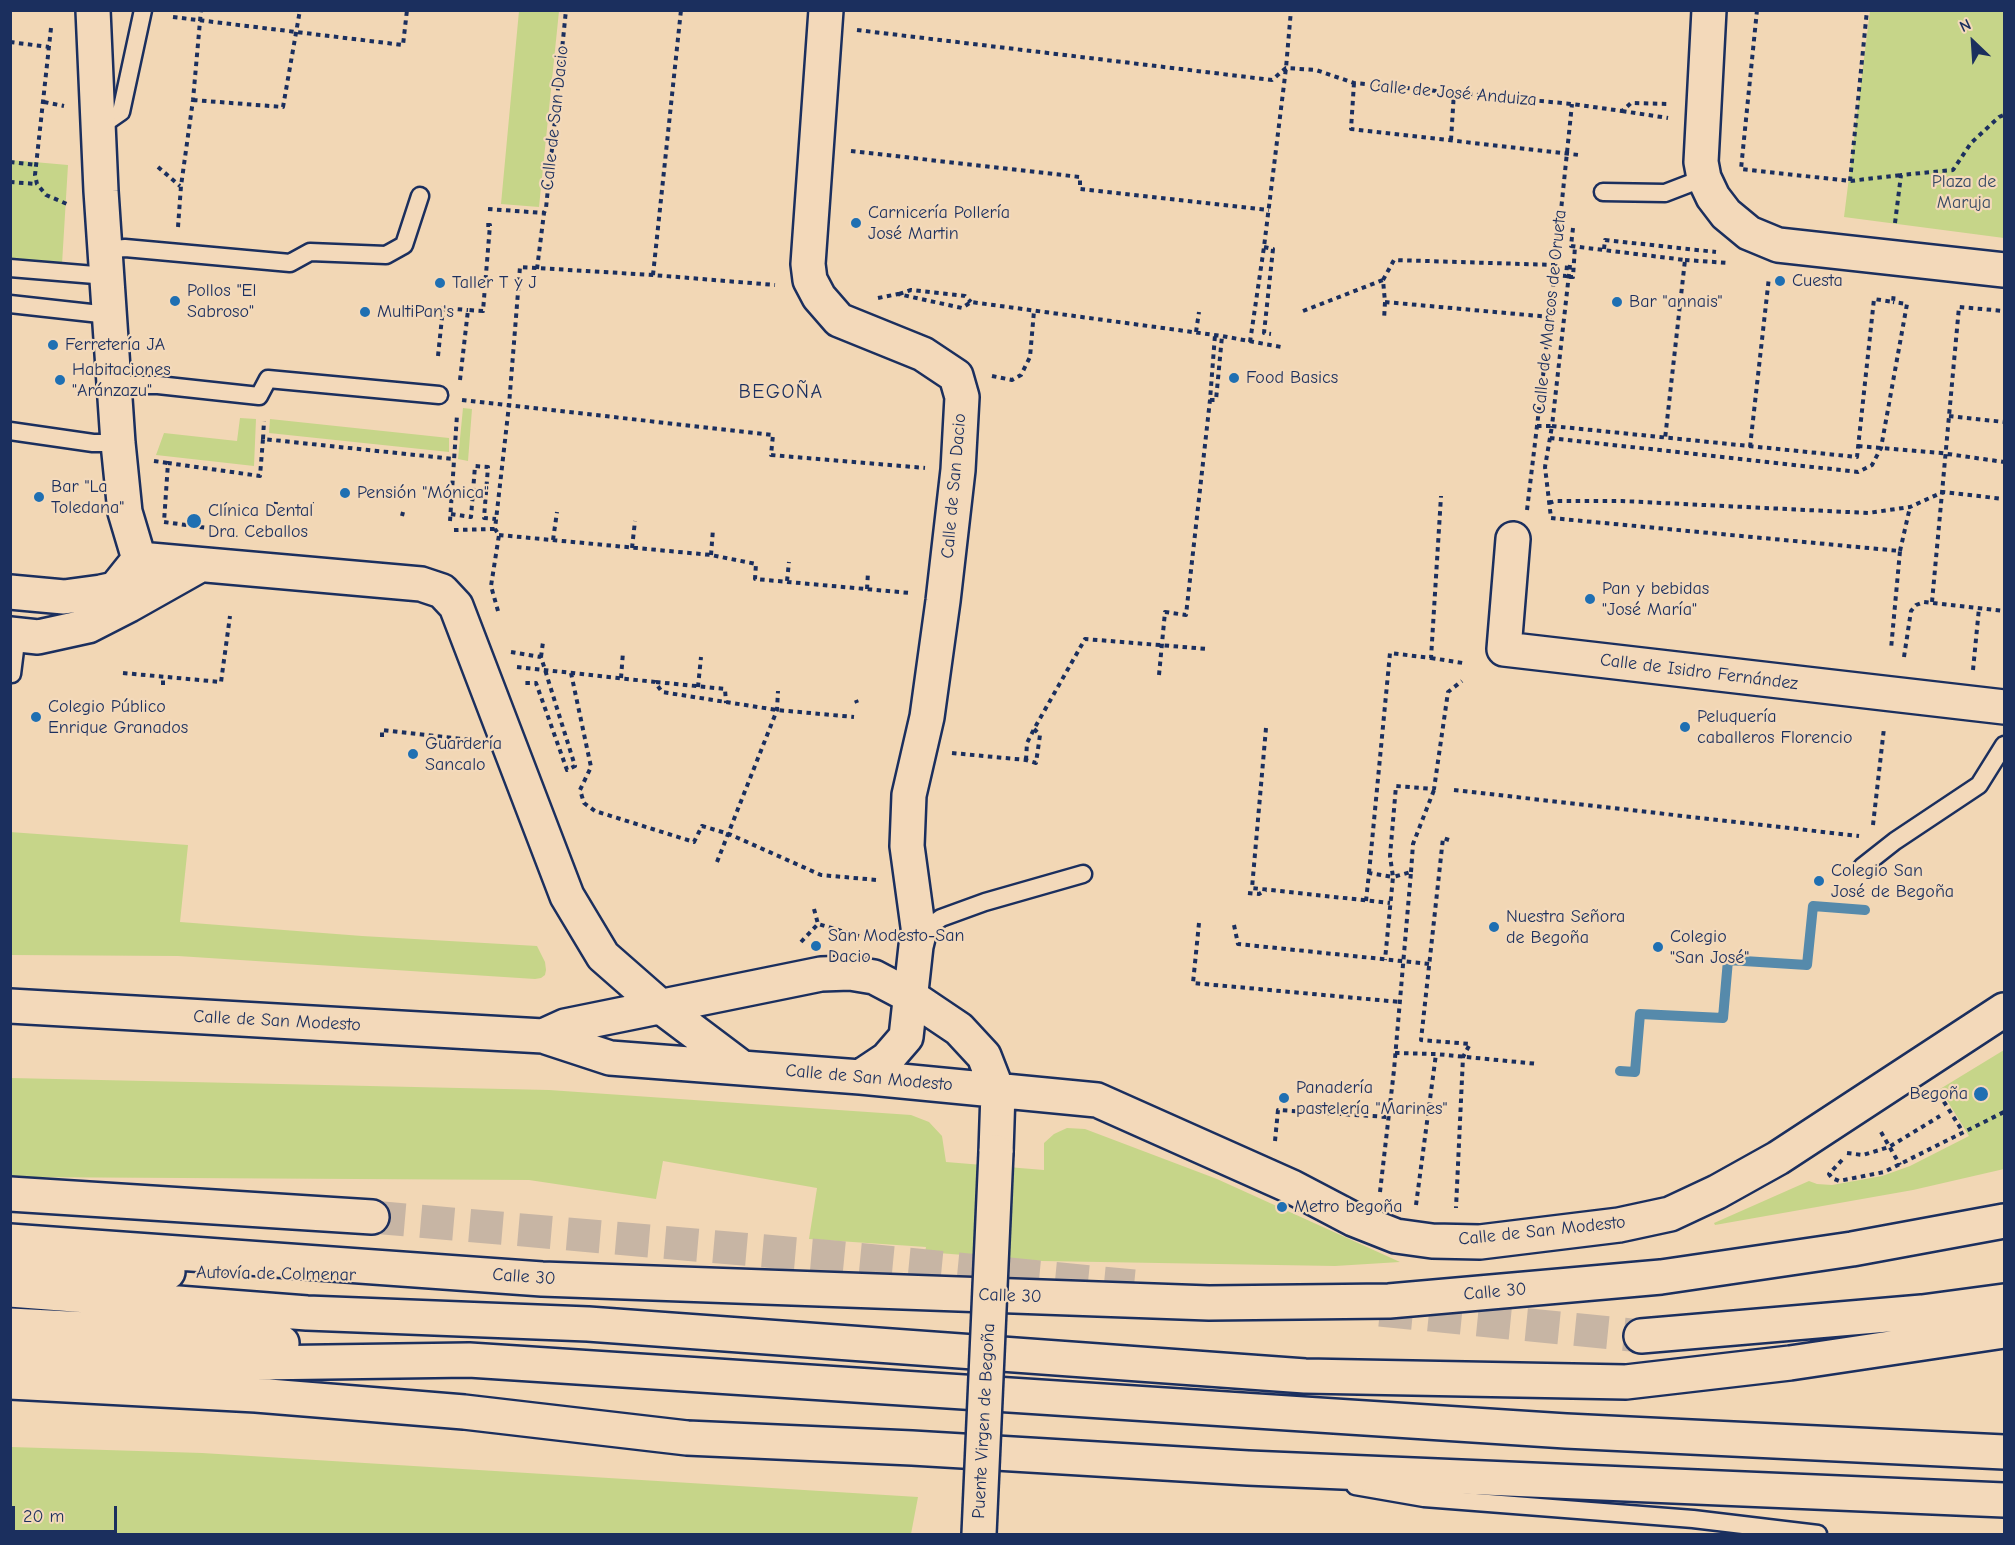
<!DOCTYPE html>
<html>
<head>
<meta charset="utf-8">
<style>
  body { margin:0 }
  #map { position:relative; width:2015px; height:1545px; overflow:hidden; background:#f2d7b5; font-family:"Comic Neue",sans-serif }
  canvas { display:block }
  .frame { position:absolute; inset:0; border:12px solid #1b2f5e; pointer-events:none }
  .north { position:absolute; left:1943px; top:12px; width:60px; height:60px; -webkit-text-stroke:4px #f3d9ba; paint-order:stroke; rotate:335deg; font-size:16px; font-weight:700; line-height:24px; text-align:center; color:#1b2f5e }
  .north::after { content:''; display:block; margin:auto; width:21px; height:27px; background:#1b2f5e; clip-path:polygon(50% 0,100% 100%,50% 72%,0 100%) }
  .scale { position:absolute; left:12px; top:1506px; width:105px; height:27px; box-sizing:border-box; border:3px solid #1b2f5e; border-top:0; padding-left:8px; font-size:18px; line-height:21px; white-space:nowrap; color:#1b2f5e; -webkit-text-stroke:4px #f3d9ba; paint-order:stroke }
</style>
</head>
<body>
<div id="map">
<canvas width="2015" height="1545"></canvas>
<div class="frame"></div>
<div class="north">N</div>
<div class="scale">20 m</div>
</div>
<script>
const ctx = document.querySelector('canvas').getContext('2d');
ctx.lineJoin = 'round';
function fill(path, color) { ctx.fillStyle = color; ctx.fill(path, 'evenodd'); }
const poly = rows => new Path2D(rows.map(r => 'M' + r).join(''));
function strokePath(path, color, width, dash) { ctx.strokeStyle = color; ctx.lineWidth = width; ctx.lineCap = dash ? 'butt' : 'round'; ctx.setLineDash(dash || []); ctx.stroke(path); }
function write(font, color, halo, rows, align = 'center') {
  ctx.font = font + ' "Comic Neue",sans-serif'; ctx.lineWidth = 4.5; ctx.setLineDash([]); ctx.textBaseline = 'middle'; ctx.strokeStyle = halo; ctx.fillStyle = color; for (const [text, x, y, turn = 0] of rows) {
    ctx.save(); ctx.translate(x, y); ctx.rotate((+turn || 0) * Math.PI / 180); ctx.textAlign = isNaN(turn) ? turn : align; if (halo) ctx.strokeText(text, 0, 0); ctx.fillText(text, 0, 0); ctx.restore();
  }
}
const green = poly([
  [519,11,559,11,539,207,501,204],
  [1870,11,2004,11,2004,238,1844,217],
  [11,160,68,165,62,264,11,259],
  [463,408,472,409,468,461,458,459],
  [240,418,256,419,254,466,156,455,164,433,237,441],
  [270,419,449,438,449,452,269,433],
  [10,832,188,845,180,922,362,936,537,946,545,962,546,970,545,975,541,978,535,979,178,956,11,955],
  [2004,1050,2004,1169,1913,1190,1715,1225,1714,1223,1809,1181,1817,1184,1832,1185,1882,1176,1910,1166,1969,1136,1940,1089],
  [11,1078,549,1090,911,1115,929,1122,942,1136,946,1162,1044,1170,1044,1143,1054,1134,1067,1128,1085,1129,1217,1179,1400,1262,1335,1266,1042,1261,925,1252,926,1247,809,1239,817,1188,663,1161,656,1199,529,1180,11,1177],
  [11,1447,202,1453,918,1497,911,1534,147,1534,11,1530]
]);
const stream = poly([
  [1620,1071,1635,1072,1640,1014,1723,1018,1728,960,1807,965,1813,906,1865,910]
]);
const motorwayTunnel = poly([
  [372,1217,834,1257,1134,1286],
  [1380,1310,1641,1336]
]);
const path = poly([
  [1757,10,1741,169,1850,181,1901,175],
  [173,17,403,45,407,10],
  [51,28,35,175,37,184,46,195,67,204],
  [857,30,1272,80,1286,68,1316,70,1354,83,1572,104,1622,111,1631,103,1669,104],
  [10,42,49,47],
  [1354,83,1351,129,1579,155],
  [193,100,283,107,300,10],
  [44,102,64,106],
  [1622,111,1668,118],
  [1451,140,1454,92],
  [851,151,1080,177,1080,189,1269,210],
  [10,162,36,165],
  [158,167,180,186],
  [1850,181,1867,10],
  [10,182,37,184],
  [488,209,544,213],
  [1895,223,1901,175,1953,170,1971,143,1999,117,2004,115],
  [178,227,181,186,193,100,201,10],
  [1573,228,1571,246,1685,260,1665,439],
  [1264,247,1273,249,1264,333,1271,334],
  [1604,249,1605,240,1716,252],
  [1685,260,1729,263],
  [1570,265,1552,426,1857,457,1874,299,1893,302,1894,292],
  [537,269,544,213,546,208,566,10],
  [653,275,681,10],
  [1554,275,1566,276,1567,265,1570,265],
  [1569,277,1573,277,1575,246],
  [1383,280,1394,260,1555,265],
  [899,294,911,290,965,296,971,302],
  [878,298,898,294,962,308,971,302,1222,336,1281,347],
  [1385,302,1550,317],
  [1303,311,1383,280,1385,302,1384,320],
  [1196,332,1199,312],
  [1250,342,1264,247,1286,68,1291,10],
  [438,356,443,308,468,310],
  [992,376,1012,380,1021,375,1030,357,1034,311],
  [460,380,468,310,483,311,490,225,486,225],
  [462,400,773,435,771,455,925,468],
  [1210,400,1216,400,1222,336],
  [1949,416,2004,422],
  [1537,426,1552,426,1545,467,1551,518,1900,551,1891,649],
  [1550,438,1858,472,1872,465,1881,448,1907,304,1893,302],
  [263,439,264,421],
  [1858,446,1941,453,2004,462],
  [1750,447,1769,277],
  [154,461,168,463],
  [1549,503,1555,501,1622,501,1868,513,1910,507,1943,492,2004,499],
  [312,506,312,502],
  [1527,510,1550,317,1572,104],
  [275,513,276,502],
  [451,514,471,517,475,466,488,467,484,518,496,519],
  [402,516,403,512],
  [450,521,457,415],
  [222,530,164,522,168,463,260,476,263,439,454,459],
  [454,530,495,529],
  [499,535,711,555,756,564,755,579,910,593],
  [553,540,557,512],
  [632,548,635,521],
  [1900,551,1910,507],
  [711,555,713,529],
  [787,581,789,562],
  [867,589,868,572],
  [1932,602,1959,307,2004,311],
  [498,611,491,586,499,535,495,529,509,405,520,267,653,275,775,285],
  [511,652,541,657,575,766,567,770,536,683,522,683],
  [541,657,543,642],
  [1904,657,1911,611,1916,605,1924,602,2004,611],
  [1431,658,1463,663],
  [517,667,655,682,662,692,777,710,854,717],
  [1973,670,1979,608],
  [123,673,221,682,230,616],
  [571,673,591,767,580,790,584,803,595,811,694,842,702,826,729,834,821,875,877,880],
  [1159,675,1165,612,1186,615,1210,400,1215,335],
  [621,678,623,652],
  [656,682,725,689,726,703],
  [163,685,163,677],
  [698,687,701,657],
  [856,700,857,703],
  [1266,728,1252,888,1390,903],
  [382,737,382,730,471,740],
  [952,753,1026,760,1036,763,1040,735,1034,729],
  [1026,760,1027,743,1034,729,1085,639,1208,649],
  [1454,790,1859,836],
  [1873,825,1884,728],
  [1449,840,1443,838,1421,1040,1470,1044,1463,1057,1456,1208],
  [717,862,777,710,778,691],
  [1411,872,1413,844,1434,790],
  [1369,873,1390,653,1431,658,1441,496],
  [1248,893,1259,894,1266,890],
  [1366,901,1369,873,1393,877,1385,960],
  [814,909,818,924],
  [1199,923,1193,983,1400,1002],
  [1234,925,1238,944,1430,964],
  [801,942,818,924,865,938],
  [1395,1053,1436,1054,1538,1064],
  [1939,1094,1963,1132],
  [1881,1132,1900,1165],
  [1275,1141,1278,1110,1387,1117],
  [1847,1153,1863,1155,1889,1147,1940,1116],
  [1842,1160,1829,1174,1832,1178,1839,1181,1884,1172,2004,1112],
  [1380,1192,1394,1070,1411,872,1393,877,1390,856,1396,786,1434,789,1448,692,1462,681],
  [1416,1205,1436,1054]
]);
const service = poly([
  [98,128,121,112,143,10],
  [1603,192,1665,193,1704,178],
  [105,250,125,248,290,263,310,252,386,255,404,245,420,196],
  [10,268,107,276],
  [10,304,109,315],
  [113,385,158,385,259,396,268,379,439,395],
  [10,431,93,443,118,443],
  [12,674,17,634],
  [1862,867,1895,841,1979,785,2004,745],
  [919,934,941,918,985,902,1083,874],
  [1355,1486,1424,1498,1693,1519,1818,1534]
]);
const minor = poly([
  [93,10,101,191,118,443,125,512,139,559,421,584,442,591,456,606,567,896,603,956,660,1006,741,1067],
  [826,10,808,264,810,280,819,297,839,320,923,354,956,376,962,397,958,470,943,601,927,717,909,795,907,846,919,934,916,946,906,1037,887,1059,860,1077],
  [1709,10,1701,162,1704,178,1713,197,1726,214,1749,233,1778,245,2004,270],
  [1513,539,1504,649,2004,707],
  [10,592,64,597,101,592,115,589,139,559],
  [10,634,38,637,88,626,129,605,200,565],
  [10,1006,543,1036,610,1058,860,1077,1097,1100,1292,1187,1353,1219,1396,1236,1432,1241,1480,1242,1619,1225,1670,1214,1717,1192,1778,1158,2004,1010],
  [543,1036,565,1026,821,974,850,973,874,977,910,996,959,1029,984,1056,998,1092,996,1152]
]);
const motorway = poly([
  [10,1194,372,1217],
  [10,1241,542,1279,1209,1303,1389,1301,1661,1277,1852,1249,2004,1221],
  [10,1269,168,1272],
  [10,1290,307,1313,588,1324,1305,1376,1626,1382,1790,1363,2004,1331],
  [10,1325,165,1333,282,1343],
  [1641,1336,1922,1312,2004,1301],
  [10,1353,256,1363,469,1360,1566,1431,2004,1452],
  [10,1382,256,1395,464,1412,687,1438,912,1448,1248,1468,2004,1500]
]);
const minorBridge = poly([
  [979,1534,996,1152]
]);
const markers = [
  [856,223,6,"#1f6fb2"],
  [1780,281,6,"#1f6fb2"],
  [440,283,6,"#1f6fb2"],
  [175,301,6,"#1f6fb2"],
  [1617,302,6,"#1f6fb2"],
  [365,312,6,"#1f6fb2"],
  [53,345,6,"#1f6fb2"],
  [1234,378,6,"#1f6fb2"],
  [60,380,6,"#1f6fb2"],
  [345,493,6,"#1f6fb2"],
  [39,497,6,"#1f6fb2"],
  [194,521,8,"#1f6fb2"],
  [1590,599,6,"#1f6fb2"],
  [36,717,6,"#1f6fb2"],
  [1685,727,6,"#1f6fb2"],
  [413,754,6,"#1f6fb2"],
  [1819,881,6,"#1f6fb2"],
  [1494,927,6,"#1f6fb2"],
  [816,946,6,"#1f6fb2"],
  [1658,947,6,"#1f6fb2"],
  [1981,1094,8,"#1f6fb2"],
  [1284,1098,6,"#1f6fb2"],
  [1282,1207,6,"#1f6fb2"]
];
const streetNames = [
  ["Calle de José Anduiza",1453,93,5],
  ["Calle de San Dacio",555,118,-84],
  ["Calle de Marcos de Orueta",1550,312,-84],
  ["Calle de San Dacio",954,486,-85],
  ["Calle de Isidro Fernández",1699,672,7],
  ["Calle de San Modesto",277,1021,3],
  ["Calle de San Modesto",869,1078,5],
  ["Calle de San Modesto",1542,1231,-6],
  ["Autovía de Colmenar",276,1274,1],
  ["Calle 30",524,1277,4],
  ["Calle 30",1495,1292,-5],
  ["Calle 30",1010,1296,2],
  ["Puente Virgen de Begoña",984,1421,-87]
];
const parkNames = [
  ["Plaza de",1964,182],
  ["Maruja",1964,203]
];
const poiNames = [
  ["Carnicería Pollería",868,213],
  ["José Martin",868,234],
  ["Cuesta",1792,281],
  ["Taller T y J",452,283],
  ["Pollos \"El",187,291],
  ["Sabroso\"",187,312],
  ["Bar \"annais\"",1629,302],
  ["MultiPan's",377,312],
  ["Ferretería JA",65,345],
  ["Habitaciones",72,370],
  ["\"Aránzazu\"",72,391],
  ["Food Basics",1246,378],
  ["Bar \"La",51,487],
  ["Toledana\"",51,508],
  ["Pensión \"Mónica\"",357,493],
  ["Clínica Dental",208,511],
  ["Dra. Ceballos",208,532],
  ["Pan y bebidas",1602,589],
  ["\"José María\"",1602,610],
  ["Colegio Público",48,707],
  ["Enrique Granados",48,728],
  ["Peluquería",1697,717],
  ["caballeros Florencio",1697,738],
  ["Guardería",425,744],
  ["Sancalo",425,765],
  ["Colegio San",1831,871],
  ["José de Begoña",1831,892],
  ["Nuestra Señora",1506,917],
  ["de Begoña",1506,938],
  ["San Modesto-San",828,936],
  ["Dacio",828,957],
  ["Colegio",1670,937],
  ["\"San José\"",1670,958],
  ["Panadería",1296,1088],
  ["pastelería \"Marines\"",1296,1109],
  ["Begoña",1968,1094,"right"],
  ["Metro begoña",1294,1207]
];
const neighbourhoodNames = [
  ["BEGOÑA",781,392]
];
fill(green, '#c6d589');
strokePath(stream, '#568aab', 10);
strokePath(motorwayTunnel, '#c7b5a4', 33, [33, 16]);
strokePath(service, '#1b2f5e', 21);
strokePath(minor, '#1b2f5e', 38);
strokePath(motorway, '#1b2f5e', 38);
strokePath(path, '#1b2f5e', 4, [4.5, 4.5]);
strokePath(service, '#f3d9ba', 16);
strokePath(minor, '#f3d9ba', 33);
strokePath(motorway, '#f3d9ba', 33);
strokePath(minorBridge, '#1b2f5e', 38, []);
strokePath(minorBridge, '#f3d9ba', 33);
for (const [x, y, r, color] of markers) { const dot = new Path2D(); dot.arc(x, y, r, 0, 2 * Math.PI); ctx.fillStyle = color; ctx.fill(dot); strokePath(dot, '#f3d9ba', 2); }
write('18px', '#1b2f5e', '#f3d9ba', streetNames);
write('18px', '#354864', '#f3d9ba', parkNames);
write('18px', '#1b2f5e', '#f3d9ba', poiNames, 'left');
ctx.letterSpacing = '1.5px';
write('20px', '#1b2f5e', '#f3d9ba', neighbourhoodNames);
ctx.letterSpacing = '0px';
</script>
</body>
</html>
